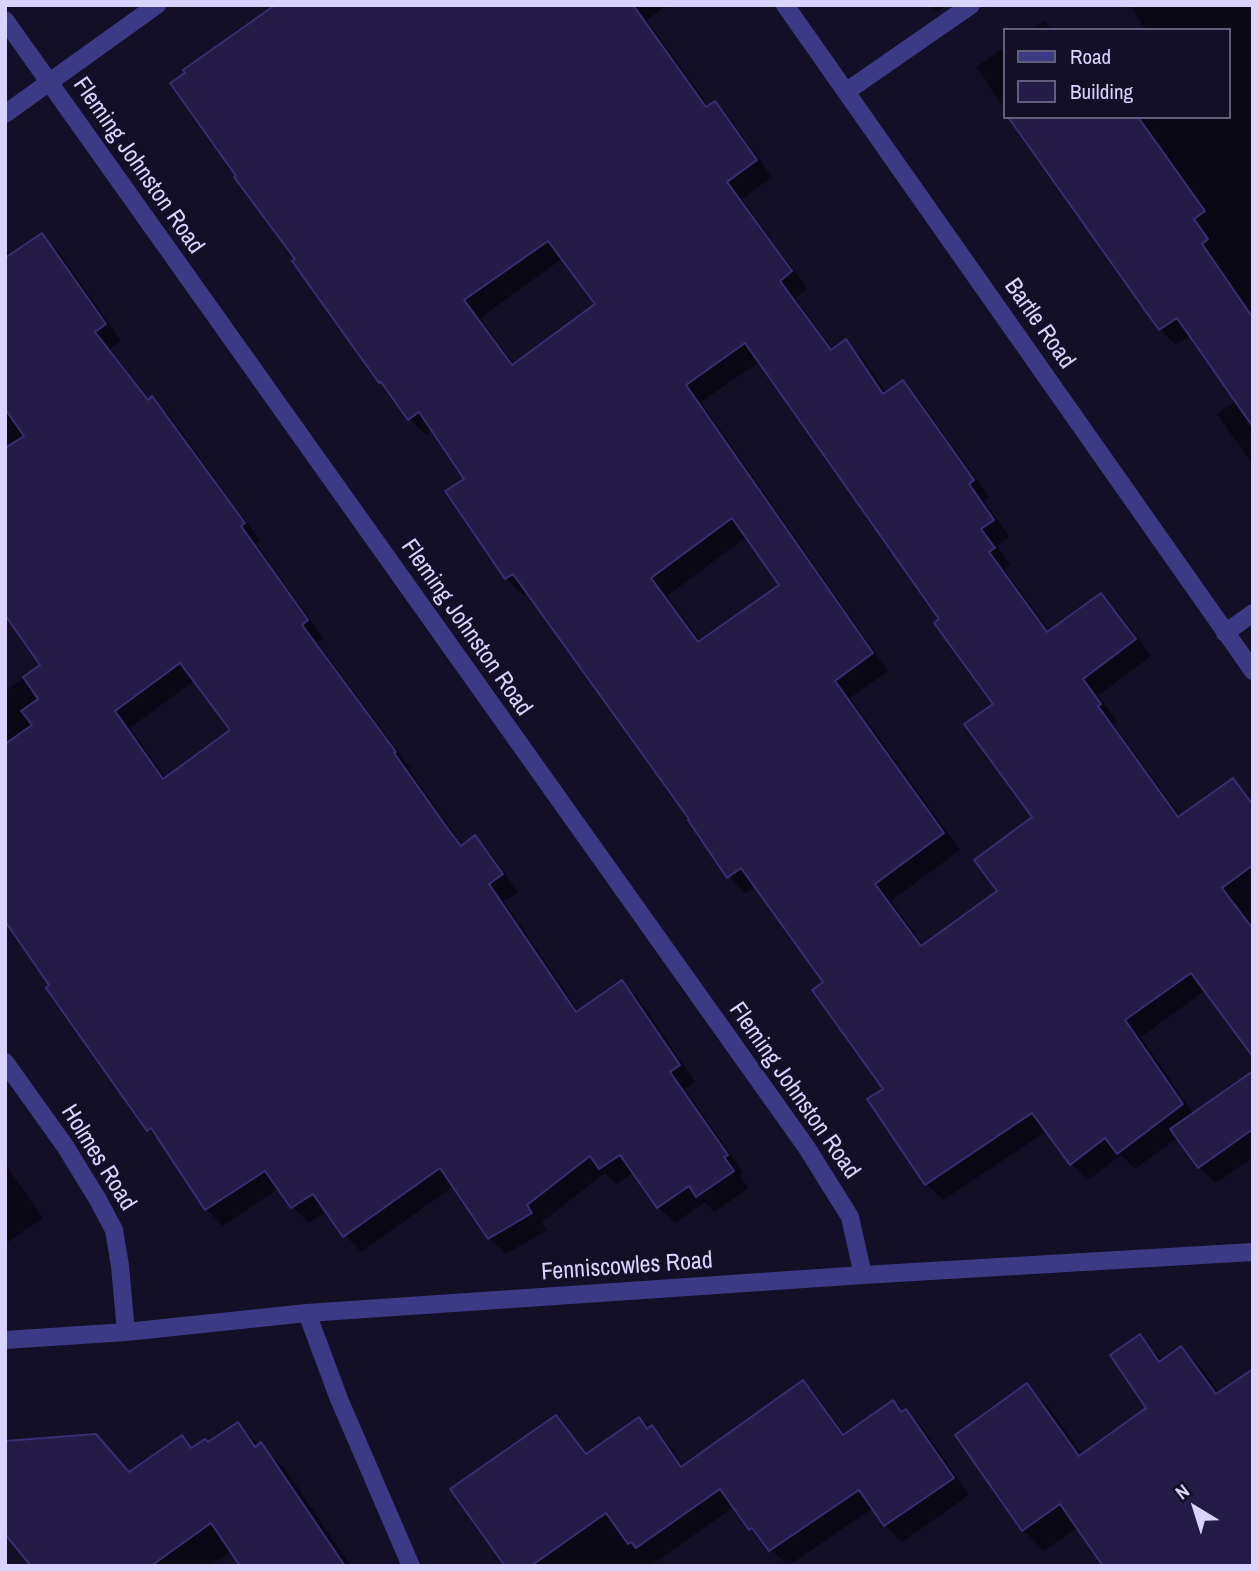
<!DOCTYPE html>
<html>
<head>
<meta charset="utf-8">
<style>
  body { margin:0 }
  #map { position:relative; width:1258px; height:1571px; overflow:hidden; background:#130f26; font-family:"Archivo Narrow",sans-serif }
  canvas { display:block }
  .frame { position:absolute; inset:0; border:7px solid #d9d4ff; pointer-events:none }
  .legend { position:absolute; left:1003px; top:28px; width:228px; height:91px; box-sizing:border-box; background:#130f26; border:2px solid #625e7d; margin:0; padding:9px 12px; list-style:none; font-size:21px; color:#d9d4ff }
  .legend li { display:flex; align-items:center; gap:14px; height:35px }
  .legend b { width:35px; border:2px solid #625e7d }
  .north { position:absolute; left:1160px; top:1473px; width:70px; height:70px; -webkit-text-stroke:5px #130f26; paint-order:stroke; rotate:322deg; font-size:19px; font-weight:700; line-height:28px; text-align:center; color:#d9d4ff }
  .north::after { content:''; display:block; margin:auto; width:24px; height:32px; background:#d9d4ff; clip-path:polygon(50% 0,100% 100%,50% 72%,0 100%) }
</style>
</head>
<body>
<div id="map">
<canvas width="1258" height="1571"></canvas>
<div class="frame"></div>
<ul class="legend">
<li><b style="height:9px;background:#3d3a85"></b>Road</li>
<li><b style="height:19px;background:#241b47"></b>Building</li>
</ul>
<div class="north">N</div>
</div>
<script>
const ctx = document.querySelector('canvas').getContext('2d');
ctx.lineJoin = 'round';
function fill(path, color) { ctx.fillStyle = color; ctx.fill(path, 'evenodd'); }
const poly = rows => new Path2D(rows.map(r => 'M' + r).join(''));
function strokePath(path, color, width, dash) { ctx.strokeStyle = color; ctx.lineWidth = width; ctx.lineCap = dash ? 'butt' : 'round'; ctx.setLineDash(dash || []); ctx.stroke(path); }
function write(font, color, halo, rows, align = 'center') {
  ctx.font = font + ' "Archivo Narrow",sans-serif'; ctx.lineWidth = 7; ctx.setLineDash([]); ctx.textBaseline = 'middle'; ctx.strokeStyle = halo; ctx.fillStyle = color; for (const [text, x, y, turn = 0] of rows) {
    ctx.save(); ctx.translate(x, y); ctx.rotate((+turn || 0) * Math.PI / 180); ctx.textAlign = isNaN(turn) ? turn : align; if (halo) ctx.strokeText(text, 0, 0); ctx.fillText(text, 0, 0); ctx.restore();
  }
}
const shadow = poly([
  [291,5,667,5,647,20,709,107,714,103,731,120,772,177,742,199,807,289,795,298,833,350,845,341,862,358,887,394,903,382,919,399,989,497,984,501,1009,537,997,546,1010,565,1004,569,1050,632,1101,595,1118,612,1151,656,1098,696,1117,721,1113,724,1181,817,1233,781,1253,802,1253,1054,1206,990,1141,1037,1194,1115,1253,1073,1253,1157,1216,1183,1199,1167,1178,1137,1135,1169,1121,1155,1088,1180,1071,1164,1047,1131,943,1200,927,1184,886,1089,826,982,756,886,745,893,729,876,528,592,523,595,506,578,466,479,433,430,426,435,410,419,381,382,294,262,297,260],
  [563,258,598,304,515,366,480,318],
  [760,361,941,619,995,704,1034,817,999,892,924,946,891,901,960,850,850,698,888,671,701,402],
  [747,536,781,586,701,642,667,596],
  [930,5,947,5,937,12],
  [1129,5,1253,5,1253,465,1217,414,1236,401,1191,335,1176,345,1160,329,1011,117,1228,117,1228,30,1146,30],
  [1044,21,1053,30,1031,30],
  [1004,48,1004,108,976,67],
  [42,235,58,251,121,341,110,349,150,400,152,398,169,415,260,541,256,543,323,638,317,642,411,769,409,770,463,846,475,838,491,854,518,892,504,901,579,1012,621,982,638,998,695,1082,685,1089,743,1172,739,1175,749,1188,714,1212,705,1202,675,1223,658,1207,634,1172,616,1184,605,1173,542,1222,547,1230,506,1254,489,1238,454,1186,361,1252,345,1235,327,1211,309,1223,293,1207,279,1188,223,1226,206,1209,163,1144,149,1130,13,930,5,922,5,691,42,665,5,612,5,248,11,256],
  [195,680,232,730,166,779,130,728],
  [5,1164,43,1218,5,1244],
  [1139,1336,1163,1361,1181,1348,1202,1369,1220,1394,1078,1527,1044,1551,1023,1530,1027,1386,1048,1406,1082,1455,1148,1409],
  [803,1382,819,1399,845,1435,893,1402,903,1413,906,1411,923,1428,969,1495,902,1542,885,1525,873,1508,788,1566,750,1529,734,1507,650,1566,591,1566,589,1563,585,1566,507,1566,556,1417,588,1454,638,1419,649,1430,652,1427,668,1444,684,1467],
  [237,1424,285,1469,351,1566,242,1566,232,1550,210,1566,33,1566,95,1436,131,1473,182,1438,193,1449,208,1444]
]);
const building = poly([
  [275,5,633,5,706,107,715,101,757,160,727,182,792,271,780,281,831,350,846,339,883,394,903,380,974,480,969,484,994,520,981,529,995,548,989,552,1047,632,1101,593,1136,639,1083,679,1101,704,1098,706,1178,817,1233,778,1253,805,1253,865,1222,888,1253,929,1253,1057,1191,973,1125,1020,1183,1104,1117,1154,1105,1138,1070,1165,1032,1113,925,1185,867,1099,883,1089,812,990,823,982,741,868,727,878,688,820,689,819,513,574,505,579,445,491,464,479,419,412,408,420,381,382,379,383,292,261,295,259,234,177,236,176,170,83,185,73,183,70,275,5],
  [548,241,595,304,512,365,464,300,548,241],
  [745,343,939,619,934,623,993,704,964,724,1032,817,974,860,997,891,921,946,875,884,944,833,835,681,873,653,686,385,745,343],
  [732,518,779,585,698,642,651,578,732,518],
  [1008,117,1138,117,1205,211,1194,219,1208,239,1202,244,1253,318,1253,427,1177,318,1159,330,1008,117],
  [42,233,106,324,95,332,148,400,152,396,245,523,241,526,308,620,302,625,396,752,394,753,448,829,461,846,475,835,503,874,489,884,576,1012,622,980,680,1065,670,1072,728,1155,724,1157,734,1171,696,1197,689,1186,657,1208,620,1155,599,1169,590,1156,527,1205,532,1213,488,1239,440,1168,343,1237,313,1194,291,1208,265,1171,205,1210,151,1128,147,1131,46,988,49,985,5,921,5,744,32,725,21,711,38,699,23,677,40,665,5,615,5,448,24,436,5,409,5,258,42,233],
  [180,663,230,730,163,779,115,711,180,663],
  [1253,1071,1253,1129,1198,1168,1170,1129,1253,1071],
  [1140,1334,1159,1362,1181,1346,1216,1394,1253,1369,1253,1566,1103,1566,1060,1504,1022,1531,955,1435,1027,1383,1079,1456,1146,1408,1110,1355,1140,1334],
  [803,1380,843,1435,893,1400,901,1412,906,1409,954,1478,884,1526,859,1490,769,1551,752,1528,749,1530,720,1489,636,1548,631,1542,628,1544,606,1513,531,1566,505,1566,450,1489,556,1415,586,1454,639,1417,647,1429,652,1425,681,1467,803,1380],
  [238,1422,255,1447,261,1442,345,1566,240,1566,211,1523,151,1566,31,1566,5,1534,5,1441,96,1434,129,1472,182,1435,191,1448,205,1439,208,1442,238,1422]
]);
const service = poly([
  [307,1313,339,1399,411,1566]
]);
const minor = poly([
  [785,5,1253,671],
  [5,20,807,1148,850,1217,863,1275],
  [847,91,971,5],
  [5,114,157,5],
  [1225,633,1253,613],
  [5,1062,65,1146,97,1198,114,1230,120,1266,126,1332],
  [5,1340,126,1332,307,1313,863,1275,1253,1252]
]);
const streetNames = [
  ["Fleming Johnston Road",138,166,55],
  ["Bartle Road",1039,324,55],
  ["Fleming Johnston Road",466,628,55],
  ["Fleming Johnston Road",794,1091,55],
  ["Holmes Road",98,1158,58],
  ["Fenniscowles Road",627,1267,-4]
];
fill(shadow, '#0007');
fill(building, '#241b47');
strokePath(building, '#3b2d73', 2);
strokePath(service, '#3d3a85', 18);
strokePath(minor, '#3d3a85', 18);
write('24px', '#d9d4ff', '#130f26', streetNames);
</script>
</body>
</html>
